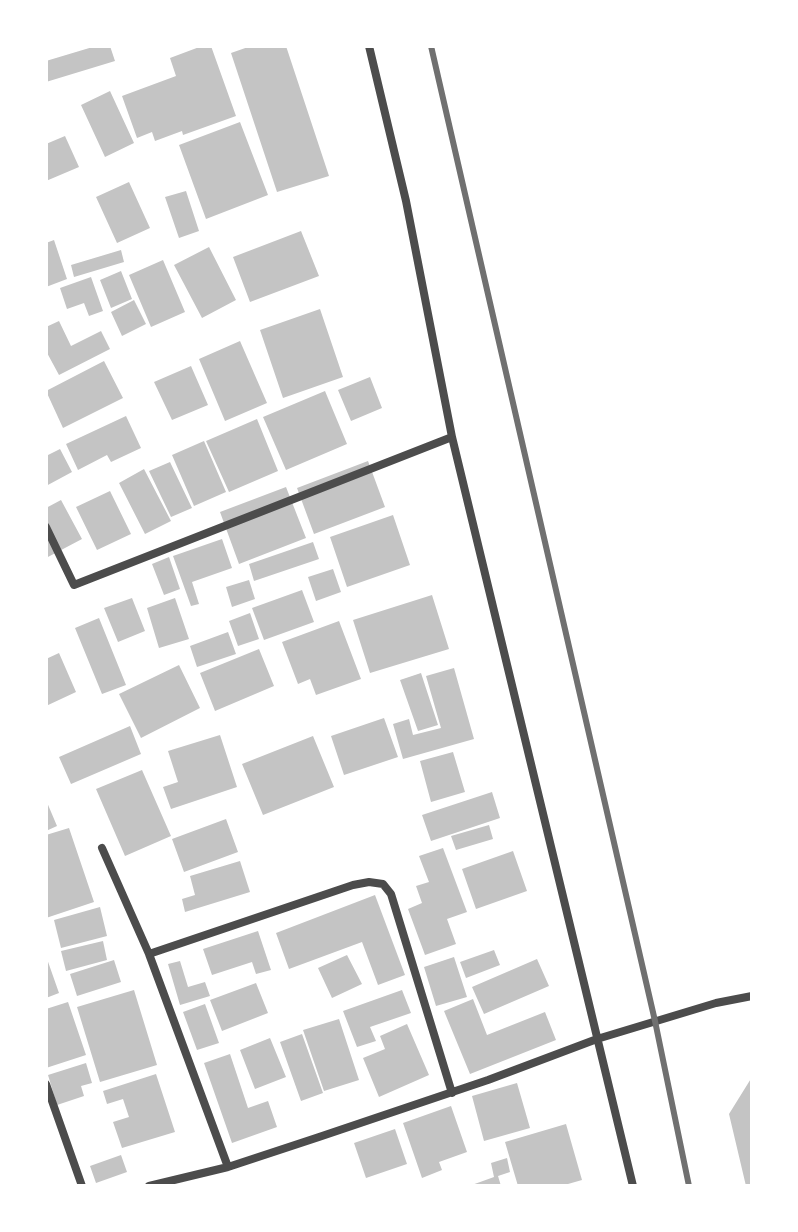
<!DOCTYPE html>
<html>
<head>
<meta charset="utf-8">
<style>
  body { margin:0 }
  #map { position:relative; width:798px; height:1232px; overflow:hidden; background:#fff; font-family:"Libre Baskerville",serif }
  canvas { display:block }
  .frame { position:absolute; inset:0; border:48px solid #fff; pointer-events:none }
</style>
</head>
<body>
<div id="map">
<canvas width="798" height="1232"></canvas>
<div class="frame"></div>
</div>
<script>
const ctx = document.querySelector('canvas').getContext('2d');
ctx.lineJoin = 'round';
function fill(path, color) { ctx.fillStyle = color; ctx.fill(path, 'evenodd'); }
const poly = rows => new Path2D(rows.map(r => 'M' + r).join(''));
function strokePath(path, color, width, dash) { ctx.strokeStyle = color; ctx.lineWidth = width; ctx.lineCap = dash ? 'butt' : 'round'; ctx.setLineDash(dash || []); ctx.stroke(path); }
const building = poly([
  [96,46,110,46,115,61,46,82,46,61],
  [202,46,211,46,236,116,183,135,182,131,155,141,152,132,137,138,122,96,176,76,170,58],
  [251,46,286,46,329,176,277,192,231,53],
  [110,91,134,143,105,157,81,105],
  [240,122,268,195,206,219,179,145],
  [65,136,79,167,46,181,46,144],
  [129,182,150,228,117,243,96,197],
  [186,191,199,231,179,238,165,197],
  [301,231,319,276,250,302,233,257],
  [54,240,67,279,46,287,46,243],
  [209,247,236,300,202,318,174,265],
  [121,250,124,262,74,277,71,265],
  [163,260,185,312,151,327,129,275],
  [121,271,132,299,111,308,100,280],
  [91,277,103,311,89,316,84,303,67,309,60,288],
  [134,300,146,324,122,336,111,312],
  [320,309,343,377,283,398,260,330],
  [59,321,71,346,101,331,110,349,59,375,46,351,46,327],
  [240,341,267,403,225,421,199,359],
  [104,361,123,398,63,428,46,391],
  [191,366,208,405,172,420,154,382],
  [370,377,382,408,351,421,338,390],
  [325,391,347,444,286,470,263,417],
  [126,416,141,448,111,462,107,455,78,470,66,444],
  [257,419,278,471,229,492,206,441],
  [204,441,226,492,194,506,172,455],
  [60,449,72,472,46,486,46,456],
  [368,461,385,507,314,534,297,488],
  [170,462,192,508,171,517,149,471],
  [144,469,171,521,145,534,119,483],
  [286,487,306,538,239,564,220,512],
  [110,491,131,534,97,550,76,507],
  [61,500,82,539,46,558,46,508],
  [393,515,410,565,347,587,330,537],
  [222,539,232,568,192,582,199,604,191,606,173,556],
  [313,542,319,559,254,581,249,564],
  [169,557,180,589,164,595,152,564],
  [333,569,341,592,316,601,308,577],
  [249,580,255,599,232,607,226,587],
  [302,590,314,622,264,640,252,608],
  [432,595,449,649,370,673,353,620],
  [132,598,145,631,118,642,104,608],
  [175,598,189,639,159,648,147,608],
  [250,613,259,639,238,646,229,621],
  [99,618,126,685,102,694,75,628],
  [339,621,361,679,316,695,310,679,298,684,282,642],
  [228,632,236,654,197,667,190,646],
  [259,649,274,686,215,711,200,673],
  [59,653,76,692,46,706,46,659],
  [179,665,200,708,141,738,119,694],
  [454,668,474,739,403,759,393,724,409,719,413,735,441,728,426,676],
  [421,673,438,725,418,731,400,680],
  [384,718,398,757,344,775,331,736],
  [130,726,141,754,71,784,59,757],
  [220,735,237,787,171,809,163,787,178,782,168,751],
  [313,736,334,787,263,815,242,764],
  [453,752,465,792,431,802,420,761],
  [142,770,171,836,125,856,96,789],
  [492,792,500,818,431,841,422,815],
  [46,800,57,826,46,831],
  [226,819,238,852,184,872,172,839],
  [489,825,493,839,456,850,451,836],
  [69,828,94,902,46,918,46,835],
  [443,848,467,912,447,919,456,944,425,955,408,909,422,903,416,886,429,882,419,856],
  [513,851,527,891,476,909,462,869],
  [240,861,250,892,185,912,182,899,195,895,190,876],
  [375,895,405,975,378,985,362,942,289,969,276,933],
  [100,907,107,936,61,948,54,920],
  [258,931,271,970,256,974,252,962,212,975,203,949],
  [103,941,107,960,66,971,61,951],
  [494,950,500,965,466,978,460,962],
  [347,955,362,984,332,998,318,968],
  [46,956,59,993,46,998],
  [454,957,467,997,436,1006,424,967],
  [537,959,549,986,484,1014,472,987],
  [114,960,121,982,77,996,70,974],
  [180,961,188,987,205,982,210,996,180,1005,168,964],
  [256,983,268,1013,222,1031,210,1000],
  [134,990,157,1065,100,1082,77,1007],
  [402,990,411,1013,370,1027,376,1041,357,1047,343,1011],
  [473,999,487,1035,545,1012,556,1040,470,1074,444,1011],
  [68,1002,86,1055,46,1068,46,1009],
  [205,1004,219,1043,197,1050,183,1012],
  [339,1019,359,1080,324,1091,303,1030],
  [407,1024,429,1075,379,1097,363,1058,385,1049,380,1036],
  [302,1034,323,1093,301,1101,280,1042],
  [270,1038,286,1077,255,1089,240,1050],
  [230,1054,248,1108,268,1101,277,1127,232,1143,204,1063],
  [86,1063,92,1083,81,1086,84,1096,57,1105,48,1075],
  [156,1074,175,1132,122,1148,113,1122,129,1117,123,1099,107,1104,103,1091],
  [752,1077,752,1186,746,1186,729,1114],
  [517,1083,530,1128,484,1141,472,1096],
  [451,1106,467,1152,439,1162,442,1170,422,1178,403,1123],
  [566,1124,582,1180,561,1186,518,1186,505,1142],
  [395,1129,407,1164,366,1178,354,1143],
  [121,1155,127,1172,96,1183,90,1166],
  [507,1158,510,1172,498,1176,501,1186,469,1186,494,1177,491,1163]
]);
const minor = poly([
  [369,46,406,201,452,437,633,1186],
  [46,527,74,585,452,437],
  [102,848,149,954,228,1167],
  [149,954,353,885,369,882,383,884,391,894,452,1093],
  [46,1084,82,1186],
  [149,1186,228,1167,319,1137,488,1080,597,1039,716,1003,752,996]
]);
const rail = poly([
  [431,46,655,1021,689,1186]
]);
fill(building, '#c4c4c4');
strokePath(minor, '#4c4c4c', 8);
strokePath(rail, '#707070', 6);
</script>
</body>
</html>
